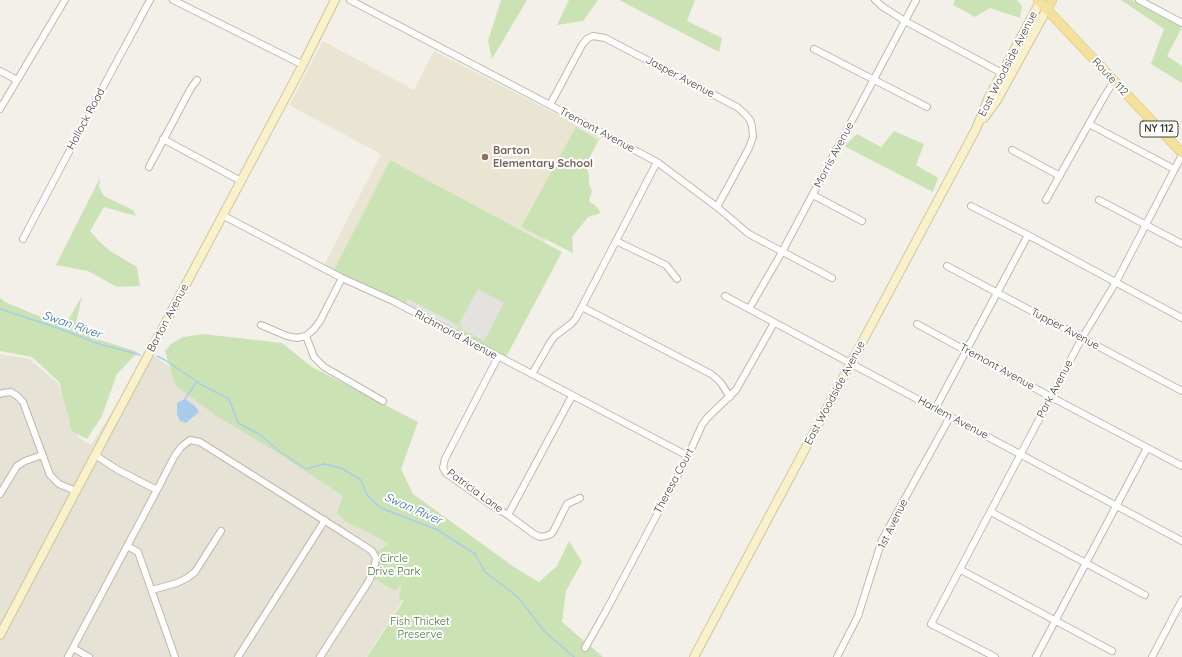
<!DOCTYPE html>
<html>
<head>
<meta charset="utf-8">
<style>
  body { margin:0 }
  canvas { display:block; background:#f2f0e8 }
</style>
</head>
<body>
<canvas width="1182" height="657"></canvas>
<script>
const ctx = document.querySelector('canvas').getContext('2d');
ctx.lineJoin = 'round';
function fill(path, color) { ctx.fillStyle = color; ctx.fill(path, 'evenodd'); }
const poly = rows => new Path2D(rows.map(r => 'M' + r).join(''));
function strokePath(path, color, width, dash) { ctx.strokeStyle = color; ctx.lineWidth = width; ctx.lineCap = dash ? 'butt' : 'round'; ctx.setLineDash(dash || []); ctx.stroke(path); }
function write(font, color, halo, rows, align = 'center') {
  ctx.font = font + ' Quicksand,sans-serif'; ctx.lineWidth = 4; ctx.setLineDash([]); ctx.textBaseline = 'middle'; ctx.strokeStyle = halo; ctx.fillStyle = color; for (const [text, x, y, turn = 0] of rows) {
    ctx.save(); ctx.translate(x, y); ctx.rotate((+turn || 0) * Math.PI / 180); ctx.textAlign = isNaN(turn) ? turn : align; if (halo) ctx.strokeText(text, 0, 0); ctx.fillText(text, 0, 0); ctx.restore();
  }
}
const residential = poly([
  [150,353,432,554,366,657,0,657,0,354,29,359,57,382,78,437,91,445]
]);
const education = poly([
  [323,41,414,90,434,51,601,137,544,242,390,160,334,270,324,265,381,154,289,105]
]);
const green = poly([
  [501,0,527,0,492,59,488,41],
  [569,0,598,0,583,21,557,25],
  [619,0,695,0,687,21,722,38,719,52],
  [955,0,1017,0,1022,6,1020,18,990,8,975,17,953,5],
  [1121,0,1132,0,1182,27,1167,56,1182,66,1182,83,1151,64,1164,29],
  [576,127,598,140,586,165,589,175,589,184,592,191,589,201,597,207,601,213,588,217,572,237,573,253,521,227],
  [894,131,924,144,916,165,938,178,933,192,844,146,857,134,881,147],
  [390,160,562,252,505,359,334,270],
  [100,178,99,187,104,196,133,210,136,216,104,207,90,231,100,242,110,251,137,267,140,286,117,287,88,271,56,265],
  [82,296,76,323,91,337,138,352,117,374,102,416,87,439,72,431,59,382,32,357,0,351,0,298,5,302,41,317,68,320],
  [203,334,282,343,312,367,418,422,401,469,413,494,514,567,539,582,557,566,569,541,582,562,566,591,562,622,603,657,367,657,404,600,399,600,401,585,405,579,395,591,373,578,375,553,389,544,364,530,346,522,337,513,343,496,275,451,215,415,176,386,165,351,171,344,183,337]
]);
const parking = poly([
  [478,289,504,303,484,341,460,328,462,326,459,324],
  [408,299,460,326,456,333,404,305]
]);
const water = poly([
  [185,399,195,406,199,412,186,423,180,421,177,414,177,403]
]);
const stream = poly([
  [0,309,61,329,96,343,140,355],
  [157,356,165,360,202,385,229,399,238,423,259,434,279,451,306,469,324,464,341,468,361,480,367,495,381,508,438,530,475,554,485,572,518,597,544,631,574,657],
  [185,399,197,381]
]);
const street = poly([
  [173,0,303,65],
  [350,0,550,105,657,162,717,207,749,234,832,278],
  [875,0,883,7,905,21,1002,73],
  [1139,0,1182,23],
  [814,49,927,107],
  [0,71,17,80],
  [550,105,582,45,587,39,593,36,605,38,737,107,744,113,750,120,752,126,753,137,749,148,717,207],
  [0,109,65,0],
  [1089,124,1174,169],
  [163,139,241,181],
  [1012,150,1060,176],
  [149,167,191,88,197,80],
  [813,195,862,221],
  [1046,200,1104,97,1114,81],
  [1099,200,1182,244],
  [971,206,1028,235,1182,318],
  [222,215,342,278,393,301,688,456],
  [23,239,109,76,150,0],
  [616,241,666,265,677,279],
  [947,266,1182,391],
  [725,296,1182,541],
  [582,307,711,374,716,378,721,383,730,397],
  [749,309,782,252,916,0],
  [917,324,1051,397,1182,466],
  [261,325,287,336,297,338,306,336,314,329,320,321,342,278],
  [306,336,314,357,324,367,383,401],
  [498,357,445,459,443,468,446,473,491,505,508,515,534,534,540,537,546,536,551,534,554,530,567,504,580,498],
  [532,374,551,341,555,336,572,323,576,318,657,162],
  [0,394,3,393,11,392,17,396,23,402,50,475,59,484,76,491],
  [935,409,1028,235],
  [95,455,118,470,157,490],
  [0,494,17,466,25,461,42,455],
  [991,512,1145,595],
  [508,515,572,396],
  [127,546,138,552,175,657],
  [961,570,1112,651],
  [152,590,177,583,187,578,195,572,221,531],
  [73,648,89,657],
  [585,648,606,611,688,456,702,425,707,418,736,390,774,323],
  [68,657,157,490,174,457,181,447,190,440,200,442,341,531,363,545,372,551,376,558,374,570,369,581,320,657],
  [238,657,325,520],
  [837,657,858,616,882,540,950,417],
  [995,657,931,624,1082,338,1116,282,1182,155],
  [1036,657,1147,448],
  [1152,657,1182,600]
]);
const secondary = poly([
  [984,118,997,100,1047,9],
  [0,635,76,491,300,70,335,0],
  [694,657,976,129,989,97,1040,2]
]);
const primary = poly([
  [1038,0,1182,153],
  [1047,9,1052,0]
]);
const markers = [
  [485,157,4,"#8d6e63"]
];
const shields = [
  [1159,129,38]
];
const shieldNames = [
  ["NY 112",1159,129]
];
const streetNames = [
  ["East Woodside Avenue",1008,64,-63],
  ["Jasper Avenue",680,77,28],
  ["Route 112",1110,77,47],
  ["Hallock Road",86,119,-62],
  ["Tremont Avenue",597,130,28],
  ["Morris Avenue",834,155,-62],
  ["Barton Avenue",168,318,-62],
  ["Tupper Avenue",1065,329,28],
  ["Richmond Avenue",456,335,28],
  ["Tremont Avenue",997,367,29],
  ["Park Avenue",1055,389,-62],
  ["East Woodside Avenue",835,393,-62],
  ["Harlem Avenue",953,418,28],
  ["Theresa Court",674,481,-62],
  ["Patricia Lane",475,491,36],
  ["1st Avenue",893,524,-64]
];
const educationNames = [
  ["Barton",493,151],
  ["Elementary School",493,164]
];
const parkNames = [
  ["Circle",394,559],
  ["Drive Park",394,572],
  ["Fish Thicket",420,622],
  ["Preserve",420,635]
];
const waterNames = [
  ["Swan River",72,325,19],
  ["Swan River",413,509,24]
];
fill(residential, '#e6e2d6');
fill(education, '#eae5d3');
fill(green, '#cbe3b4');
fill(parking, '#e4e2df');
fill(water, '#a9ccea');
strokePath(stream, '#a9ccea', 1.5);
strokePath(street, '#bdb8ab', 8);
strokePath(secondary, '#cec49b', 10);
strokePath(primary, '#d9bf6f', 10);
strokePath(street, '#fff', 6);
strokePath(secondary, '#faf1cb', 8);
strokePath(primary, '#f5e19e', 9);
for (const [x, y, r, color] of markers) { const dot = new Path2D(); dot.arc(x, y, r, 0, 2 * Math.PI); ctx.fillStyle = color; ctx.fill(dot); strokePath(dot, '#fff', 1.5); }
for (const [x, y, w] of shields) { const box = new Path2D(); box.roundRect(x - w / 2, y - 8, w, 16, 3); ctx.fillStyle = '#fff'; ctx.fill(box); strokePath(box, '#454037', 1); }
write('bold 10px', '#454037', null, shieldNames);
write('11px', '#454037', '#fff', streetNames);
write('bold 11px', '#785e54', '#fff', educationNames, 'left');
write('11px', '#457230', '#fff', parkNames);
write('italic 12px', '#3a73a7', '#fff', waterNames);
</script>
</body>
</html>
